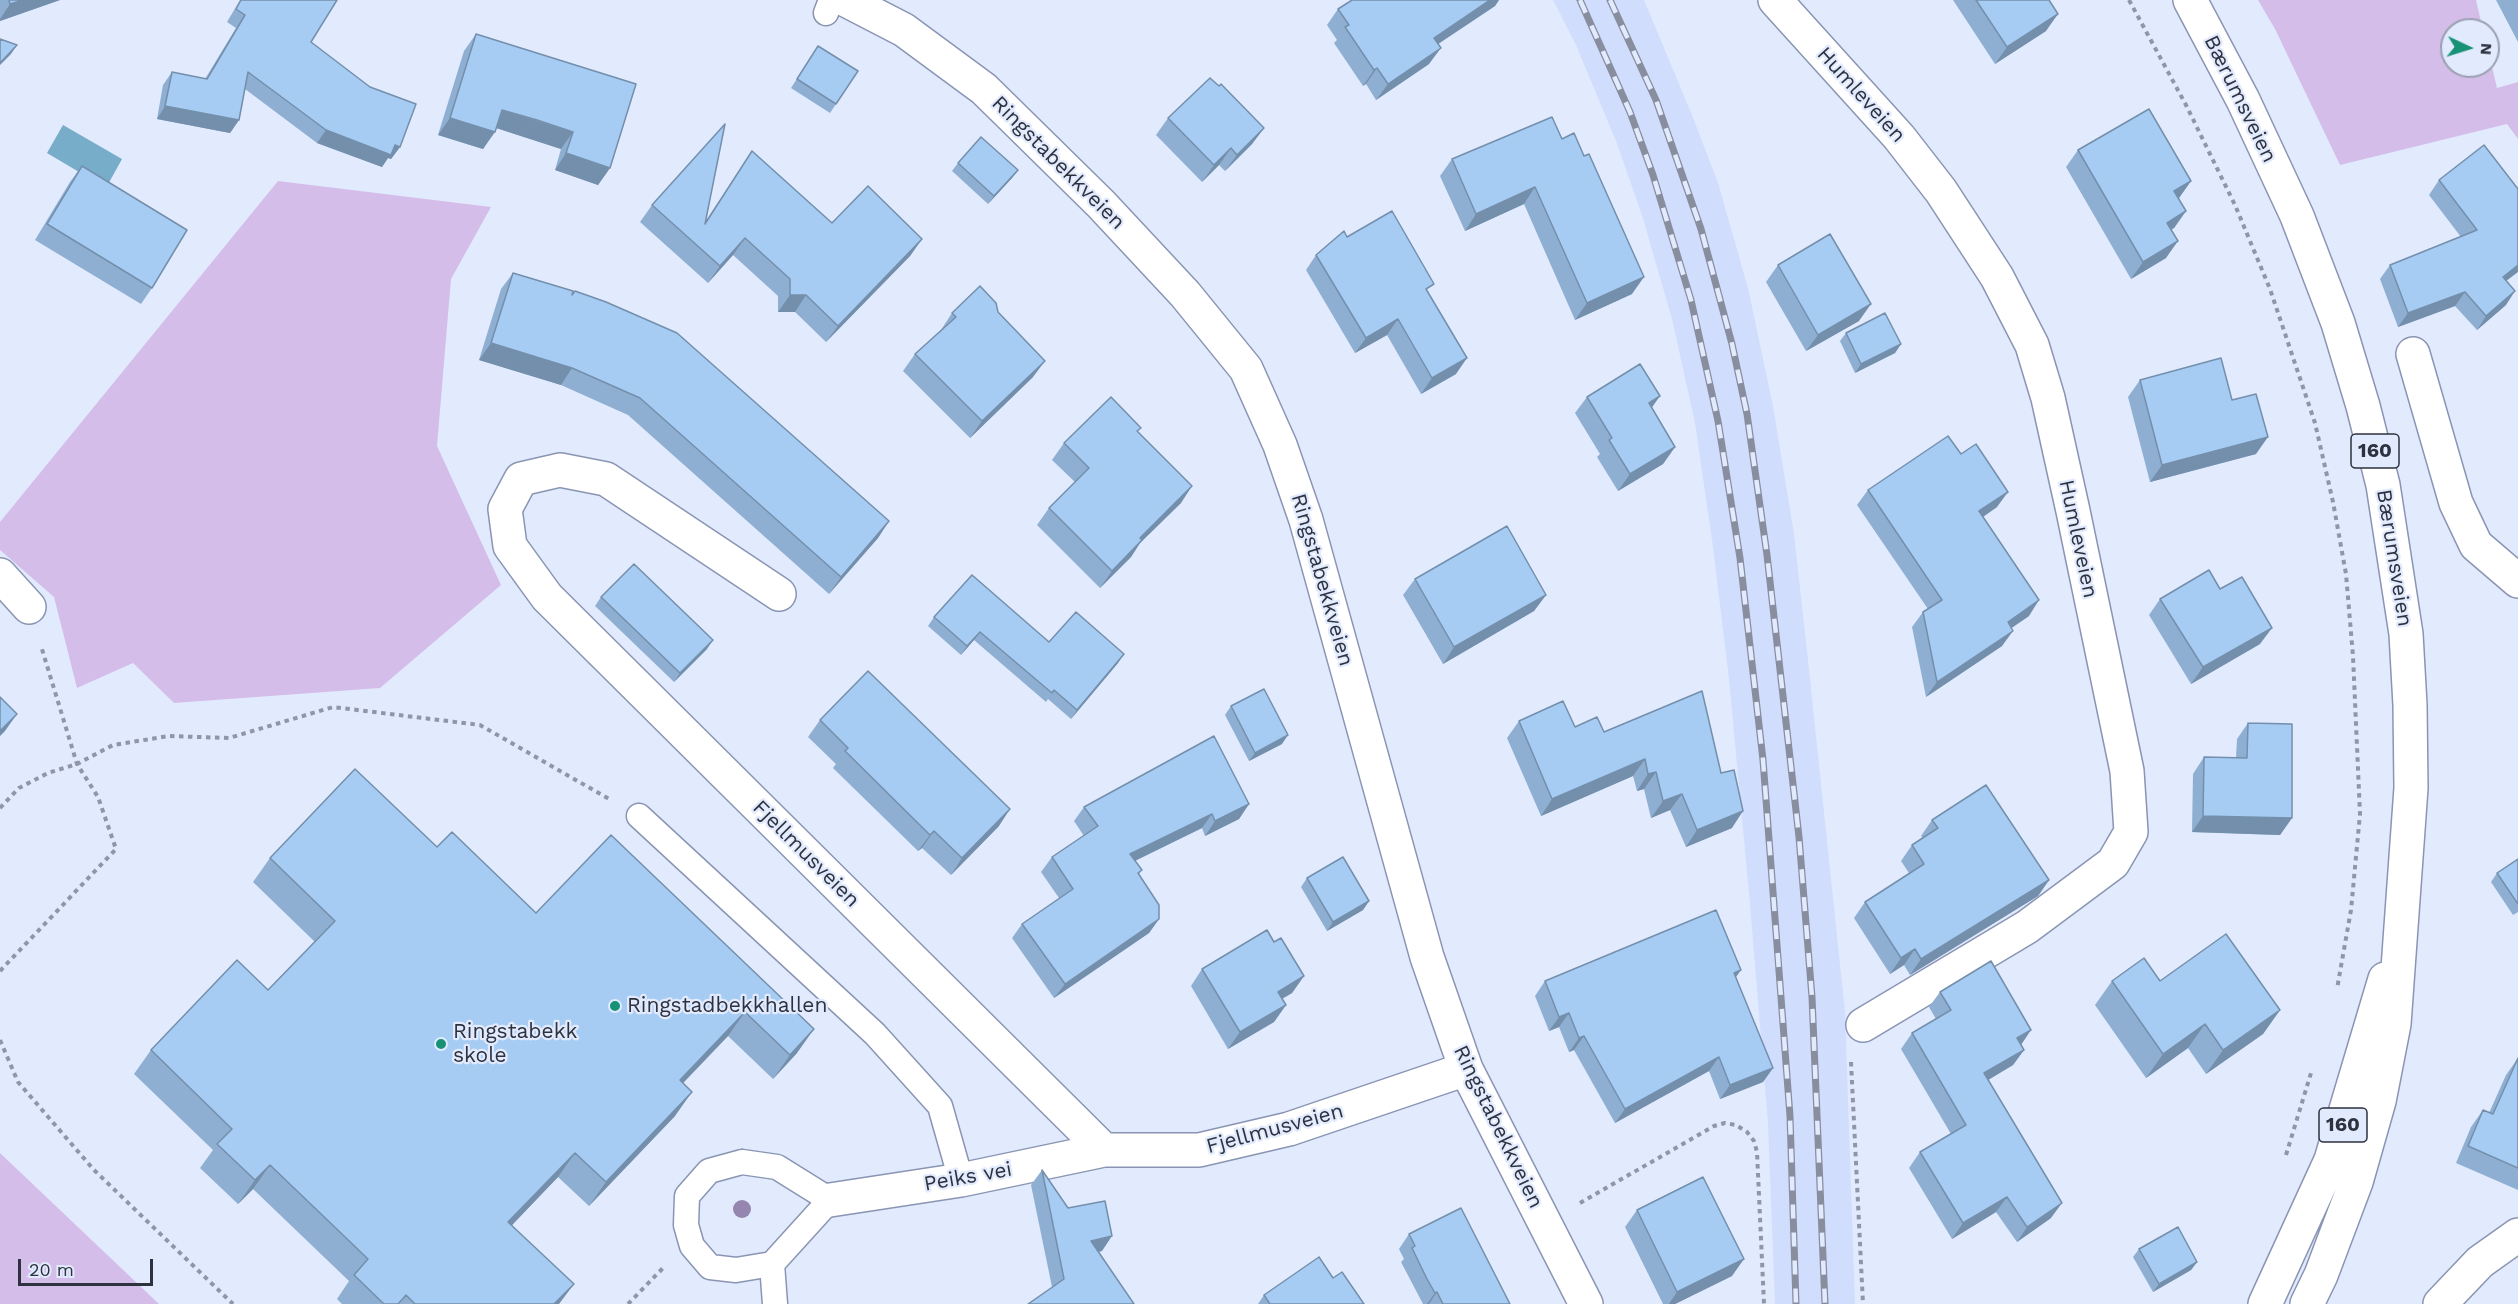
<!DOCTYPE html>
<html>
<head>
<meta charset="utf-8">
<style>
  body { margin:0 }
  #map { position:relative; width:2518px; height:1304px; overflow:hidden; background:#e2eafe; font-family:"Work Sans",sans-serif }
  canvas { display:block }
  .north { position:absolute; left:2440px; top:18px; width:60px; height:60px; box-sizing:border-box; background:#e2eafe; border:2px solid #9aa0b1; border-radius:50%; rotate:94deg; font-size:16px; font-weight:700; line-height:24px; text-align:center; color:#2d323e }
  .north::after { content:''; display:block; margin:auto; width:21px; height:27px; background:#189277; clip-path:polygon(50% 0,100% 100%,50% 72%,0 100%) }
  .scale { position:absolute; left:18px; top:1259px; width:135px; height:27px; box-sizing:border-box; border:3px solid #2d323e; border-top:0; padding-left:8px; font-size:18px; line-height:21px; white-space:nowrap; color:#2d323e; -webkit-text-stroke:4px #e2eafe; paint-order:stroke }
</style>
</head>
<body>
<div id="map">
<canvas width="2518" height="1304"></canvas>
<div class="north">N</div>
<div class="scale">20 m</div>
</div>
<script>
const ctx = document.querySelector('canvas').getContext('2d');
ctx.lineJoin = 'round';
function fill(path, color) { ctx.fillStyle = color; ctx.fill(path, 'evenodd'); }
const poly = rows => new Path2D(rows.map(r => 'M' + r).join(''));
function strokePath(path, color, width, dash) { ctx.strokeStyle = color; ctx.lineWidth = width; ctx.lineCap = dash ? 'butt' : 'round'; ctx.setLineDash(dash || []); ctx.stroke(path); }
function write(font, color, halo, rows, align = 'center') {
  ctx.font = font + ' "Work Sans",sans-serif'; ctx.lineWidth = 4.5; ctx.setLineDash([]); ctx.textBaseline = 'middle'; ctx.strokeStyle = halo; ctx.fillStyle = color; for (const [text, x, y, turn = 0] of rows) {
    ctx.save(); ctx.translate(x, y); ctx.rotate((+turn || 0) * Math.PI / 180); ctx.textAlign = isNaN(turn) ? turn : align; if (halo) ctx.strokeText(text, 0, 0); ctx.fillText(text, 0, 0); ctx.restore();
  }
}
const built = poly([
  [1553,0,1644,0,1692,115,1718,183,1748,288,1773,406,1794,534,1808,660,1845,1012,1855,1304,1775,1304,1768,1123,1750,904,1729,679,1713,547,1695,423,1672,319,1642,215,1616,141,1576,45]
]);
const green = poly([
  [2258,0,2476,0,2483,30,2452,30,2452,66,2488,66,2488,50,2497,88,2518,82,2518,139,2507,124,2340,165,2275,29],
  [278,181,491,207,451,279,437,446,501,585,380,688,174,703,133,663,77,688,54,597,0,550,0,522],
  [0,1153,159,1304,0,1304]
]);
const water = poly([
  [63,125,122,159,106,188,47,153]
]);
const path = poly([
  [2129,0,2186,105,2235,205,2270,289,2315,423,2333,502,2346,574,2353,656,2360,814,2351,910,2337,989],
  [0,808,19,788,48,773,77,764,113,745,169,736,229,738,333,707,480,725,609,799],
  [0,971,116,849,98,797,77,764,41,646],
  [0,1040,18,1082,94,1170,233,1304],
  [1851,1062,1863,1304],
  [2286,1155,2311,1073],
  [1580,1203,1714,1126,1725,1123,1736,1125,1747,1132,1754,1141,1757,1152,1764,1304],
  [628,1304,663,1268]
]);
const lane = poly([
  [826,13,831,0],
  [639,816,875,1034,940,1106,961,1180],
  [742,1162,777,1167,830,1200,772,1264,736,1270,710,1267,692,1246,686,1225,687,1196,709,1171,742,1162],
  [772,1264,775,1304]
]);
const street = poly([
  [846,0,904,30,984,89,1101,204,1185,294,1246,369,1280,445,1306,520,1427,957,1466,1069,1586,1304],
  [1775,0,1899,137,1941,191,1997,277,2032,345,2048,398,2073,511,2127,771,2131,832,2113,863,2027,927,1863,1025],
  [2413,354,2456,503,2476,545,2518,581],
  [0,575,29,607],
  [779,594,606,479,560,470,521,479,505,509,510,546,547,597,1104,1150,1199,1150,1289,1129,1466,1069],
  [830,1200,961,1180,1104,1150],
  [2440,1304,2480,1262,2518,1235]
]);
const primary = poly([
  [2190,0,2243,100,2297,216,2338,323,2363,406,2383,485,2406,634,2410,705,2411,788,2394,1024,2379,1101,2356,1182,2321,1275,2307,1304],
  [2265,1304,2331,1160,2385,979]
]);
const rail = poly([
  [1580,0,1630,112,1653,175,1691,300,1718,421,1740,558,1763,760,1790,1116,1796,1304],
  [1610,0,1656,100,1701,229,1732,344,1747,414,1767,555,1799,837,1812,997,1825,1304]
]);
const trees = [
  [742,1209]
];
const wall = poly([
  [0,0,60,0,0,21],
  [240,0,337,0,311,42,400,147,391,159,388,158,382,167,317,143,245,89,239,120,230,133,157,119,163,85,172,72,205,79,236,28,227,22],
  [1352,0,1499,0,1495,6,1438,44,1429,64,1376,100,1366,84,1363,86,1334,43,1337,40,1327,25,1338,9],
  [1953,0,2049,0,2046,31,1995,64],
  [2496,0,2518,0,2518,42],
  [476,34,610,168,598,185,555,170,561,149,496,128,483,149,438,135,464,51],
  [818,46,836,104,830,113,791,88],
  [1219,86,1264,128,1252,144,1225,171,1219,165,1202,182,1156,135,1168,118],
  [1562,139,1632,294,1575,320,1524,204,1465,231,1440,176,1452,159],
  [2484,145,2506,281,2506,305,2477,330,2455,306,2398,327,2380,279,2390,265,2461,237,2429,195,2439,180],
  [2078,150,2191,181,2178,199,2186,211,2174,228,2171,230,2166,258,2131,279,2066,167],
  [752,151,832,223,922,239,910,256,826,342,795,312,778,312,778,296,733,255,708,283,640,222,652,205,705,222],
  [958,163,1018,170,1012,178,988,204,952,171],
  [82,166,152,288,141,304,35,240,70,182],
  [1347,237,1428,292,1456,374,1421,394,1387,335,1355,353,1306,270,1316,255],
  [1778,265,1859,321,1806,351,1766,282],
  [513,273,572,295,889,521,878,538,829,594,628,415,561,385,479,360,501,289],
  [998,312,1033,377,970,438,903,371,915,354,941,330,952,313],
  [1846,333,1901,344,1895,353,1855,373,1840,341],
  [2140,380,2232,400,2256,454,2150,482,2128,397],
  [1587,397,1652,408,1675,447,1663,464,1618,491,1597,457,1600,454,1575,413],
  [1138,432,1181,503,1140,543,1131,557,1100,588,1037,525,1049,508,1075,482,1052,460,1064,443],
  [1868,490,1997,507,1983,517,2029,616,2011,628,2002,646,1926,697,1912,627,1923,612,1928,609,1857,505],
  [1415,579,1546,595,1534,611,1443,664,1403,595],
  [2220,589,2260,644,2191,684,2149,615,2160,599],
  [601,597,707,649,674,682,595,606],
  [934,617,1049,642,1118,663,1071,719,1048,699,1046,702,974,640,961,655,928,626],
  [1702,691,1732,828,1686,847,1670,810,1651,818,1644,789,1637,791,1633,776,1541,816,1507,738,1519,721,1575,727,1604,732],
  [1231,706,1282,744,1249,761,1225,715],
  [820,720,999,826,951,875,922,848,918,851,833,768,836,764,808,737],
  [2248,723,2292,818,2280,835,2192,832,2193,774,2204,757,2236,758,2237,739],
  [1249,804,1239,819,1205,836,1202,828,1135,861,1142,870,1139,874,1159,919,1149,933,1054,998,1012,938,1022,924,1059,898,1041,872,1052,857,1084,836,1074,821,1084,807],
  [1932,820,2049,880,2038,896,1910,975,1904,965,1890,974,1854,918,1865,902,1909,873,1901,861,1912,845,1923,838,1921,836],
  [611,835,797,1053,773,1079,728,1036,683,1083,675,1116,589,1206,558,1177,512,1225,559,1304,342,1304,337,1299,349,1281,253,1189,238,1204,200,1168,213,1150,134,1074,151,1050,268,990,315,942,253,882,270,858,437,847,536,913],
  [2518,859,2518,912,2513,915,2491,882,2497,873],
  [1307,878,1369,901,1363,910,1327,931,1301,887],
  [1274,942,1304,976,1292,993,1282,999,1286,1005,1274,1022,1228,1049,1191,986,1202,969],
  [1736,978,1773,1068,1763,1082,1720,1099,1709,1071,1615,1123,1574,1050,1569,1052,1559,1027,1549,1031,1535,996,1545,981],
  [2112,981,2160,981,2280,1010,2263,1034,2206,1074,2188,1048,2146,1078,2095,1005],
  [1940,992,2021,1044,2024,1050,2013,1065,1988,1080,2051,1218,2017,1242,1996,1212,1952,1239,1909,1168,1920,1152,1951,1134,1901,1049,1912,1033,1936,1019,1929,1007],
  [2518,1058,2518,1190,2456,1163,2471,1127,2483,1110,2489,1113,2506,1075],
  [1042,1170,1068,1208,1102,1251,1098,1252,1134,1304,1052,1287,1031,1185],
  [1637,1210,1732,1276,1675,1304,1663,1304,1625,1227],
  [1409,1234,1510,1304,1423,1304,1401,1262,1404,1259,1399,1249],
  [2139,1249,2197,1262,2191,1270,2153,1292,2133,1257],
  [1333,1278,1364,1304,1258,1304,1264,1295]
]);
const shadedWall = poly([
  [23,0,60,0,0,21,0,19,10,4],
  [1490,0,1499,0,1495,6,1423,54,1434,38],
  [2058,14,2046,31,1995,64,2007,47],
  [17,45,11,54,0,65,0,63],
  [1441,48,1429,64,1376,100,1388,84],
  [1377,68,1366,84,1363,86,1374,70],
  [165,106,239,120,230,133,157,119],
  [502,110,573,132,561,149,490,126],
  [450,118,495,132,483,149,438,135],
  [1264,128,1252,144,1225,171,1237,155],
  [326,130,395,145,400,147,391,159,388,158,382,167,317,143],
  [1231,148,1219,165,1202,182,1214,165],
  [566,153,610,168,598,185,555,170],
  [1018,170,1012,178,988,204,994,196],
  [2191,181,2179,198,2162,208,2174,191],
  [1535,187,1524,204,1465,231,1476,214],
  [2186,211,2174,228,2155,239,2167,223],
  [745,238,733,255,708,283,720,266],
  [922,239,910,256,826,342,838,326],
  [2178,241,2166,258,2131,279,2143,262],
  [2518,265,2518,272,2493,291,2503,277],
  [1644,277,1632,294,1575,320,1587,303],
  [2515,291,2506,305,2477,330,2486,316],
  [2465,292,2455,306,2398,327,2408,313],
  [790,295,806,295,795,312,778,312],
  [1871,304,1859,321,1806,351,1818,335],
  [1398,319,1387,335,1355,353,1366,338],
  [491,343,572,368,561,385,479,360],
  [1901,344,1895,353,1855,373,1861,364],
  [1467,358,1456,374,1421,394,1432,378],
  [1045,361,1033,377,970,438,982,421],
  [1660,396,1648,413,1649,403],
  [2268,437,2256,454,2150,482,2162,465],
  [1675,447,1663,464,1618,491,1630,474],
  [1192,486,1181,503,1140,543,1131,557,1100,588,1112,571,1140,538],
  [2008,492,1997,507,1968,527,1979,511],
  [889,521,878,538,829,594,841,577],
  [1546,595,1534,611,1443,664,1454,647],
  [2039,600,2029,616,1997,638,2008,622],
  [2272,628,2260,644,2191,684,2203,667],
  [2013,631,2002,646,1926,697,1937,682],
  [980,632,974,640,961,655,967,646],
  [713,640,707,649,674,682,680,673],
  [1124,654,1118,663,1071,719,1077,710],
  [17,714,5,731,0,736,0,731],
  [1288,735,1282,744,1249,761,1255,753],
  [1645,759,1633,776,1541,816,1552,799],
  [1656,772,1644,789,1637,791,1648,774],
  [1682,794,1670,810,1651,818,1663,801],
  [1249,804,1239,819,1205,836,1215,821],
  [1010,809,999,826,951,875,962,858],
  [1743,811,1732,828,1686,847,1697,830],
  [1212,814,1202,828,1120,868,1130,854],
  [2203,816,2292,818,2280,835,2192,832],
  [934,831,922,848,918,851,930,835],
  [2049,880,2038,896,1910,975,1921,959],
  [1369,901,1363,910,1327,931,1333,922],
  [1159,919,1149,933,1054,998,1065,984],
  [1915,949,1904,965,1890,974,1901,958],
  [1741,970,1731,984,1734,973],
  [1304,976,1292,993,1266,1008,1278,992],
  [1286,1005,1274,1022,1228,1049,1240,1032],
  [2280,1010,2263,1034,2206,1074,2223,1050],
  [745,1012,728,1036,663,1104,680,1080],
  [1569,1013,1559,1027,1549,1031,1559,1017],
  [2205,1024,2188,1048,2146,1078,2163,1054],
  [814,1029,797,1053,773,1079,790,1055],
  [2031,1030,2021,1045,2017,1038],
  [1584,1036,1574,1050,1569,1052,1579,1038],
  [2024,1050,2013,1065,1973,1089,1984,1073],
  [1719,1057,1709,1071,1615,1123,1625,1109],
  [1773,1068,1763,1082,1720,1099,1730,1085],
  [692,1092,675,1116,589,1206,606,1182],
  [575,1153,558,1177,492,1246,508,1222],
  [270,1165,253,1189,238,1204,255,1180],
  [2007,1197,1996,1212,1952,1239,1963,1223],
  [2062,1203,2051,1218,2017,1242,2027,1227],
  [1112,1236,1102,1251,1081,1256,1091,1241],
  [1744,1259,1732,1276,1675,1304,1669,1304,1677,1292],
  [2197,1262,2191,1270,2153,1292,2159,1284],
  [574,1284,559,1304,554,1304],
  [1437,1292,1429,1304,1427,1304,1435,1293]
]);
const building = poly([
  [9,0,23,0,10,4,9,0],
  [241,0,337,0,311,42,370,87,416,104,400,147,395,145,391,155,326,130,248,72,239,120,165,106,172,72,207,79,245,15,236,9,241,0],
  [1352,0,1490,0,1434,38,1441,48,1388,84,1377,68,1374,70,1345,27,1349,25,1338,9,1352,0],
  [1976,0,2049,0,2058,14,2007,47,1976,0],
  [476,34,636,84,610,168,566,153,573,132,537,120,502,110,495,132,450,118,476,34],
  [0,39,17,45,0,63,0,39],
  [818,46,858,71,836,104,797,79,818,46],
  [1210,78,1219,86,1221,84,1264,128,1237,155,1231,148,1214,165,1168,118,1210,78],
  [2149,109,2191,181,2174,191,2186,211,2167,223,2178,241,2143,262,2078,150,2149,109],
  [1552,117,1562,139,1574,133,1584,156,1589,154,1644,277,1587,303,1535,187,1476,214,1452,159,1552,117],
  [725,124,705,224,752,151,832,223,868,186,922,239,838,326,806,295,790,295,790,279,745,238,720,266,652,205,725,124],
  [981,137,1018,170,994,196,958,163,981,137],
  [2484,145,2518,189,2518,265,2503,277,2515,291,2486,316,2465,292,2408,313,2390,265,2477,230,2439,180,2484,145],
  [82,166,187,230,152,288,47,224,82,166],
  [1392,211,1434,284,1426,289,1467,358,1432,378,1398,319,1366,338,1316,255,1344,231,1347,237,1392,211],
  [1830,234,1871,304,1818,335,1778,265,1830,234],
  [513,273,573,291,572,295,575,291,606,302,677,333,889,521,841,577,640,398,572,368,491,343,513,273],
  [980,286,996,303,998,312,1045,361,982,421,915,354,956,317,952,313,980,286],
  [1885,313,1901,344,1861,364,1846,333,1885,313],
  [2221,358,2232,400,2256,394,2268,437,2162,465,2140,380,2221,358],
  [1640,364,1660,396,1649,403,1675,447,1630,474,1609,440,1612,438,1587,397,1640,364],
  [1111,397,1141,428,1137,431,1192,486,1140,538,1142,540,1112,571,1049,508,1089,468,1064,443,1111,397],
  [1948,436,1961,454,1976,444,2008,492,1979,511,2039,600,2008,622,2013,631,1937,682,1923,612,1942,600,1868,490,1948,436],
  [1507,526,1546,595,1454,647,1415,579,1507,526],
  [634,564,713,640,680,673,601,597,634,564],
  [2209,570,2220,589,2242,577,2272,628,2203,667,2160,599,2209,570],
  [972,575,1049,642,1076,612,1124,654,1077,710,1054,690,1052,693,980,632,967,646,934,617,972,575],
  [868,671,1010,809,962,858,934,831,930,835,845,751,848,748,820,720,868,671],
  [1264,689,1288,735,1255,753,1231,706,1264,689],
  [1702,691,1721,773,1734,770,1743,811,1697,830,1682,794,1663,801,1656,772,1648,774,1645,759,1552,799,1519,721,1563,701,1575,727,1597,717,1604,732,1702,691],
  [0,697,17,714,0,731,0,697],
  [2248,723,2292,724,2292,818,2203,816,2204,757,2247,758,2248,723],
  [1214,736,1249,804,1215,821,1212,814,1130,854,1142,870,1138,873,1159,905,1159,919,1065,984,1022,924,1073,889,1052,857,1098,826,1084,807,1214,736],
  [355,769,437,847,452,832,536,913,611,835,814,1029,790,1055,745,1012,680,1080,692,1092,606,1182,575,1153,508,1222,574,1284,554,1304,415,1304,406,1295,398,1304,384,1304,354,1275,368,1259,270,1165,255,1180,217,1144,232,1129,151,1050,237,960,268,990,335,921,270,858,355,769],
  [1986,785,2049,880,1921,959,1915,949,1901,958,1865,902,1924,864,1912,845,1938,828,1932,820,1986,785],
  [1343,857,1369,901,1333,922,1307,878,1343,857],
  [2518,859,2518,904,2497,873,2518,859],
  [1716,910,1741,970,1734,973,1773,1068,1730,1085,1719,1057,1625,1109,1584,1036,1579,1038,1569,1013,1559,1017,1545,981,1716,910],
  [1267,930,1274,942,1281,938,1304,976,1278,992,1286,1005,1240,1032,1202,969,1267,930],
  [2226,934,2280,1010,2223,1050,2205,1024,2163,1054,2112,981,2144,958,2160,981,2226,934],
  [1991,961,2031,1030,2017,1038,2024,1050,1984,1073,2062,1203,2027,1227,2007,1197,1963,1223,1920,1152,1966,1125,1912,1033,1951,1010,1940,992,1991,961],
  [2518,1058,2518,1168,2468,1146,2483,1110,2493,1114,2518,1058],
  [1042,1170,1068,1208,1105,1201,1112,1236,1091,1241,1134,1304,1028,1304,1064,1279,1042,1170],
  [1703,1177,1744,1259,1677,1292,1637,1210,1703,1177],
  [1461,1208,1510,1304,1443,1304,1437,1292,1435,1293,1427,1279,1412,1248,1415,1246,1409,1234,1461,1208],
  [2178,1227,2197,1262,2159,1284,2139,1249,2178,1227],
  [1319,1257,1333,1278,1342,1272,1364,1304,1270,1304,1264,1295,1319,1257]
]);
const markers = [
  [615,1006,6,"#189277"],
  [441,1044,6,"#189277"]
];
const shields = [
  [2375,451,48],
  [2343,1125,48]
];
const shieldNames = [
  ["160",2375,451],
  ["160",2343,1125]
];
const streetNames = [
  ["Humleveien",1861,95,48],
  ["Bærumsveien",2240,99,64],
  ["Ringstabekkveien",1058,163,45],
  ["Humleveien",2078,539,78],
  ["Bærumsveien",2394,558,81],
  ["Ringstabekkveien",1322,580,74],
  ["Fjellmusveien",806,854,45],
  ["Ringstabekkveien",1498,1127,64],
  ["Fjellmusveien",1275,1129,-15],
  ["Peiks vei",968,1177,-10]
];
const poiNames = [
  ["Ringstadbekkhallen",627,1006],
  ["Ringstabekk",453,1032],
  ["skole",453,1056]
];
fill(built, '#d1ddfd');
fill(green, '#d4bee9');
fill(water, '#77adc8');
strokePath(lane, '#8995b3', 27);
strokePath(street, '#8995b3', 36);
strokePath(primary, '#8995b3', 36);
strokePath(path, '#8f96a6', 4, [4.5, 4.5]);
strokePath(lane, '#fff', 24);
strokePath(street, '#fff', 33);
strokePath(primary, '#fff', 33);
strokePath(rail, '#888e9e', 7);
strokePath(rail, '#e2eafe', 4.5, [14]);
ctx.fillStyle = '#9486af';
for (const [x, y] of trees) { ctx.beginPath(); ctx.arc(x, y, 9, 0, 2 * Math.PI); ctx.fill(); }
fill(wall, '#8fafd2');
fill(shadedWall, '#748fab');
fill(building, '#a6ccf4');
strokePath(building, '#748fab', 1.5);
for (const [x, y, r, color] of markers) { const dot = new Path2D(); dot.arc(x, y, r, 0, 2 * Math.PI); ctx.fillStyle = color; ctx.fill(dot); strokePath(dot, '#e2eafe', 2); }
for (const [x, y, w] of shields) { const box = new Path2D(); box.roundRect(x - w / 2, y - 17, w, 34, 4.5); ctx.fillStyle = '#e2eafe'; ctx.fill(box); strokePath(box, '#2d323e', 1.5); }
write('bold 20px', '#2d323e', null, shieldNames);
write('21px', '#2d323e', '#e2eafe', streetNames);
write('21px', '#2d323e', '#e2eafe', poiNames, 'left');
</script>
</body>
</html>
